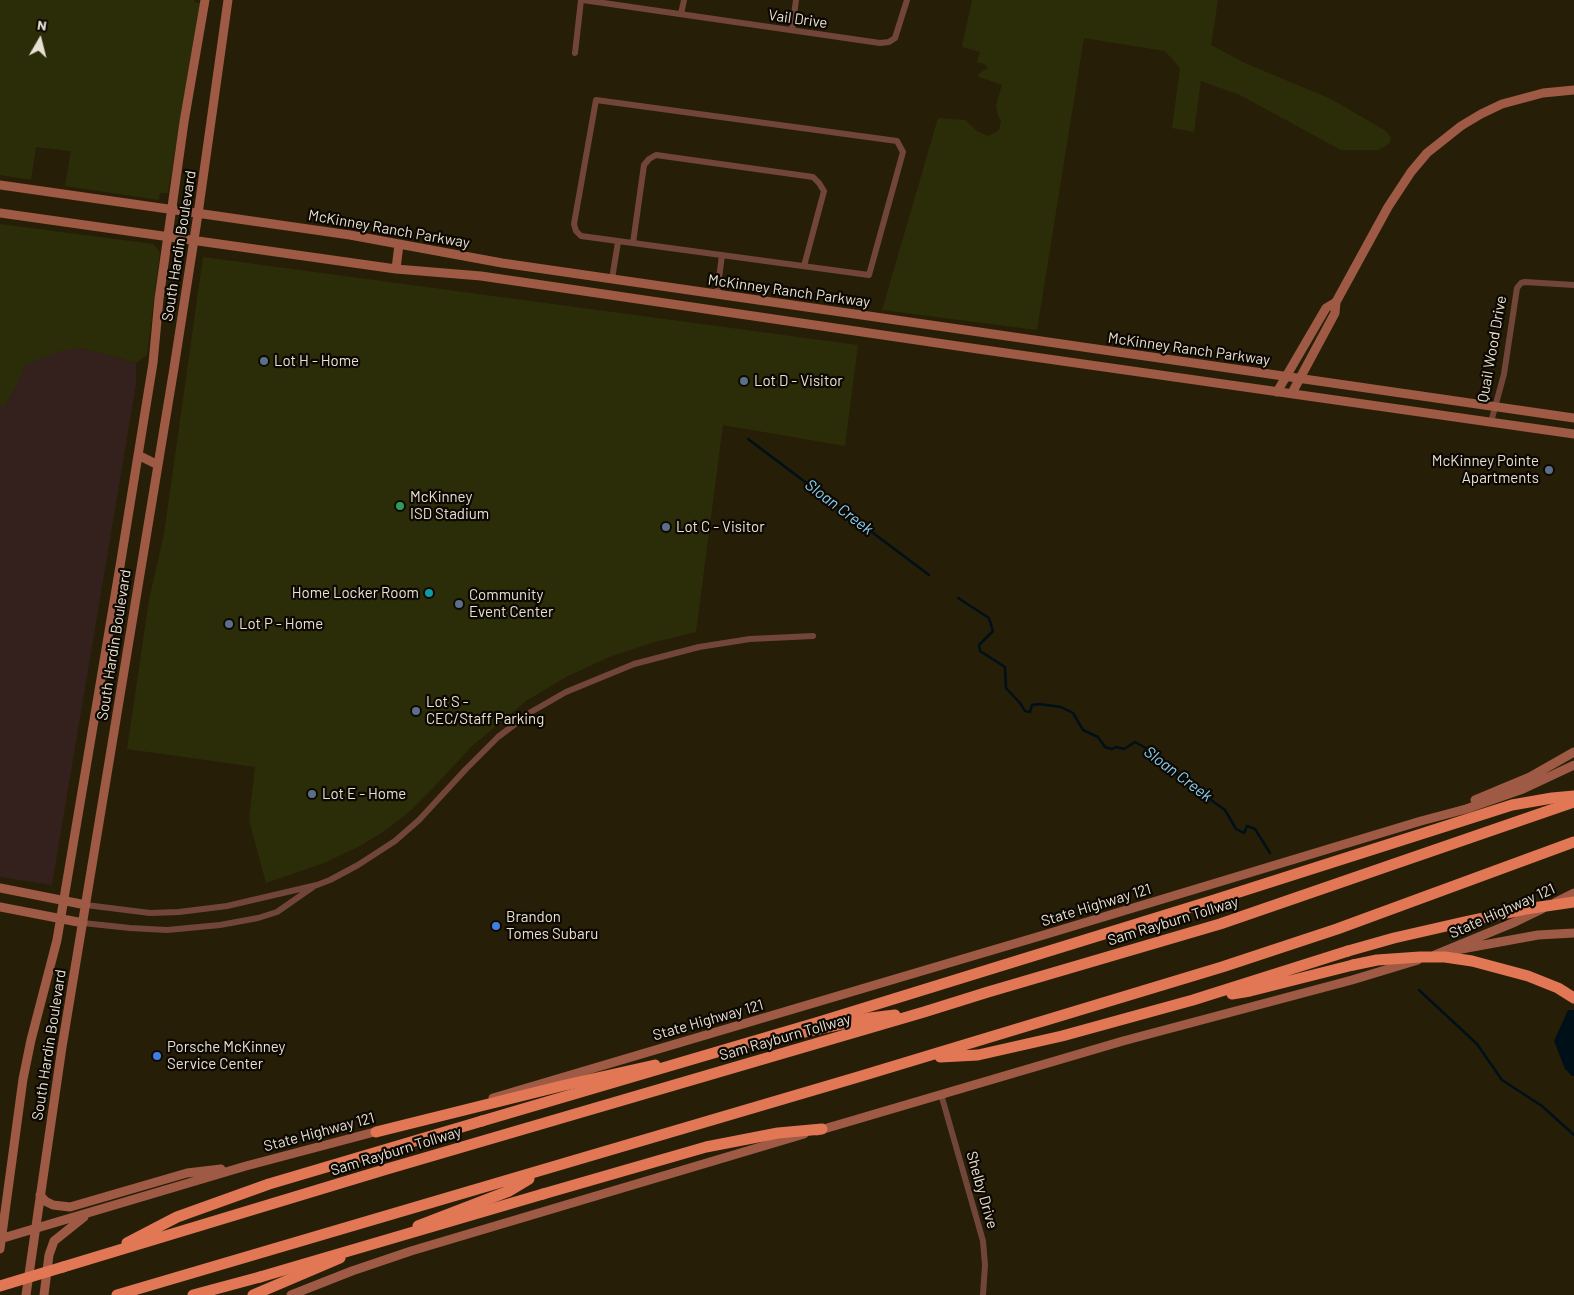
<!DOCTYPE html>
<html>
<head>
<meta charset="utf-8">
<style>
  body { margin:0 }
  #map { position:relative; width:1574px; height:1295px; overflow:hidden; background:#271e07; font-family:Barlow,sans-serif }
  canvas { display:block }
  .north { position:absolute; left:15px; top:15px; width:50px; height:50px; -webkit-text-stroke:4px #0d0802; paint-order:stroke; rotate:8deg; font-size:14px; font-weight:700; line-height:20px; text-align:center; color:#e7e1d3 }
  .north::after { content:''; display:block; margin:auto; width:18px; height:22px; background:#e7e1d3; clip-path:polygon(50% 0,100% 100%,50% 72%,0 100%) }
</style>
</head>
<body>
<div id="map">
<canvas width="1574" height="1295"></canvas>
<div class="north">N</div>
</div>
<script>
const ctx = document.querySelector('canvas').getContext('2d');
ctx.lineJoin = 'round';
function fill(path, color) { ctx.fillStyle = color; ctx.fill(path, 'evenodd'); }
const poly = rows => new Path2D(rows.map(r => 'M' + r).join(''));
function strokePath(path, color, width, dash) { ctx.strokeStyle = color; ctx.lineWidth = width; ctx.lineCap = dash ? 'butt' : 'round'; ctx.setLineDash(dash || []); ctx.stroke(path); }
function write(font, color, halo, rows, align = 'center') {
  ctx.font = font + ' Barlow,sans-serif'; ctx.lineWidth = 4.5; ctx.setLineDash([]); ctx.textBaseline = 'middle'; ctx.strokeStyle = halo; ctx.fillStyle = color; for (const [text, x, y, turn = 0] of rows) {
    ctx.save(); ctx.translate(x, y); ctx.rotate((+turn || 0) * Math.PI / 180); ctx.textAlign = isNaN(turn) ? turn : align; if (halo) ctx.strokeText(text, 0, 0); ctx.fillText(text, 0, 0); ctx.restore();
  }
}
const industrial = poly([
  [82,348,136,363,136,384,52,885,0,877,0,407,5,406,17,384,25,365,61,350]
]);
const green = poly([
  [0,0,194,0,194,2,200,3,168,193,160,193,159,200,65,186,71,151,36,147,31,180,0,175],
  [972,0,1218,0,1211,45,1247,64,1331,99,1386,131,1391,138,1389,144,1378,150,1341,150,1240,95,1201,81,1194,132,1172,128,1180,68,1165,51,1084,38,1037,330,882,310,938,118,965,120,977,131,988,136,999,130,1001,121,997,113,996,105,1002,85,977,76,981,72,988,68,984,64,977,62,980,52,962,47],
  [0,224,153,244,160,252,147,355,136,363,82,348,60,351,25,365,17,384,5,406,0,407],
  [203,257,858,345,845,446,723,425,696,632,655,642,609,657,566,677,526,701,472,746,432,789,410,811,386,830,360,846,324,863,266,883,249,820,255,767,127,749,149,600,164,534]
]);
const water = poly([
  [1568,1010,1574,1010,1574,1076,1572,1076,1565,1069,1554,1041]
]);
const stream = poly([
  [748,439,929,575],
  [958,598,989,618,993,631,979,645,980,651,1005,667,1006,688,1020,703,1025,711,1030,712,1032,705,1039,704,1061,707,1073,713,1083,730,1098,737,1105,747,1112,749,1116,747,1124,749,1135,742,1146,748,1170,766,1186,782,1225,810,1236,829,1244,833,1247,826,1255,829,1270,853],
  [1419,990,1477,1044,1502,1080,1542,1106,1574,1135]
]);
const street = poly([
  [583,0,880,43,889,42,895,38,907,0],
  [681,14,684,0],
  [792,30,796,0],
  [575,53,581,0],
  [596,100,897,141,903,152,869,275,581,236,576,231,574,224,596,100],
  [633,243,644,165,649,159,656,155,813,177,819,183,824,191,804,266],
  [612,279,618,242],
  [717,294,722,255],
  [1491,422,1504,374,1517,288,1521,283,1525,282,1574,285],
  [86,905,150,913,179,912,227,906,317,885,330,880,358,865,395,841,419,820,466,769,498,737,531,712,566,692,634,664,699,647,750,639,813,636],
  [83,923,130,928,167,930,220,925,258,918,277,912,313,887],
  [941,1094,983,1241,985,1265,983,1295]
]);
const secondary = poly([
  [0,185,350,235,502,263,1574,418],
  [0,213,396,269,481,276,978,349,1574,434],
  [396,269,399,244],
  [1277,392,1326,308,1336,302],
  [1292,393,1335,313,1336,302,1388,207,1411,172,1427,153,1461,126,1481,114,1502,104,1543,93,1574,90],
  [138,455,158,465],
  [1475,800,1530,777,1574,752],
  [0,888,86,905],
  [1556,902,1574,893],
  [0,907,83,923],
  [1456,950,1538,935,1574,933],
  [1435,955,1515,922,1542,909],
  [493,1098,1047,934,1421,821,1466,809,1523,789,1574,765],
  [817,1131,1123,1041,1352,980,1418,960],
  [40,1195,45,1201,53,1205,70,1207,187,1173,221,1169],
  [0,1239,246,1166,382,1130],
  [0,1249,23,1079,31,1040,57,940,121,560,153,363,159,299,184,122,205,0],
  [26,1295,62,1047,174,368,198,214,228,0],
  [44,1295,49,1255,54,1241,84,1217],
  [291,1295,352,1271,411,1251,804,1134]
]);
const highway = poly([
  [1232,994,1250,991,1353,965],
  [790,1035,870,1018,895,1015],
  [940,1057,978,1055,1062,1036,1193,1000,1348,951],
  [376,1132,561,1086,655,1065],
  [543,1194,706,1147,778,1133,822,1129],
  [418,1226,509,1191,529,1179],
  [127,1243,177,1217,230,1198,269,1184,482,1121],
  [63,1267,387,1169,924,1012,988,992,1220,924,1574,802],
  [117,1295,858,1077,1222,967,1337,929,1574,842],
  [193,1295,260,1277],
  [253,1295,340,1258]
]);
const highwayBridge = poly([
  [1348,951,1394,938,1464,922,1526,909,1574,902],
  [1353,965,1377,960,1420,957,1445,957,1472,961,1528,976,1558,988,1574,998],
  [482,1121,819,1022,1211,901,1512,805,1552,798,1574,796],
  [260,1277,543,1194],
  [0,1286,63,1267]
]);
const markers = [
  [264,361,5,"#5c6f8a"],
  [744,381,5,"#5c6f8a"],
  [1549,470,5,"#5c6f8a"],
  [400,506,5,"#2e9e5b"],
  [666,527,5,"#5c6f8a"],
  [429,593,5,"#0f9aa8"],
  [459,604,5,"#5c6f8a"],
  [229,624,5,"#5c6f8a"],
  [416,711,5,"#5c6f8a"],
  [312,794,5,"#5c6f8a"],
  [496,926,5,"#3f7fe0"],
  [157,1056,5,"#3f7fe0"]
];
const streetNames = [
  ["Vail Drive",798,19,8],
  ["McKinney Ranch Parkway",389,229,10],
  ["South Hardin Boulevard",179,246,-81],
  ["McKinney Ranch Parkway",789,291,8],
  ["McKinney Ranch Parkway",1189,349,8],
  ["Quail Wood Drive",1492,349,-80],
  ["South Hardin Boulevard",114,645,-81],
  ["State Highway 121",1096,905,-17],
  ["State Highway 121",1502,911,-24],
  ["Sam Rayburn Tollway",1173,921,-17],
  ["State Highway 121",708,1020,-16],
  ["Sam Rayburn Tollway",785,1037,-16],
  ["South Hardin Boulevard",49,1045,-81],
  ["State Highway 121",319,1132,-15],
  ["Sam Rayburn Tollway",396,1151,-17],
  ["Shelby Drive",982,1190,74]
];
const poiNames = [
  ["Lot H - Home",274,361],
  ["Lot D - Visitor",754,381],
  ["McKinney Pointe",1539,461,"right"],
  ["Apartments",1539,478,"right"],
  ["McKinney",410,497],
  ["ISD Stadium",410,514],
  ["Lot C - Visitor",676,527],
  ["Home Locker Room",419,593,"right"],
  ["Community",469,595],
  ["Event Center",469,612],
  ["Lot P - Home",239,624],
  ["Lot S -",426,702],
  ["CEC/Staff Parking",426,719],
  ["Lot E - Home",322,794],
  ["Brandon",506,917],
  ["Tomes Subaru",506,934],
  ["Porsche McKinney",167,1047],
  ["Service Center",167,1064]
];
const waterNames = [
  ["Sloan Creek",839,507,37],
  ["Sloan Creek",1178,774,37]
];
fill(industrial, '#34211e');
fill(green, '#2b2d08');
fill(water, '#001018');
strokePath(stream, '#001018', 2.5);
strokePath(street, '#714638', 6);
strokePath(secondary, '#9e5a44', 9);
strokePath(highway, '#e17754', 11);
strokePath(highwayBridge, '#e17754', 11);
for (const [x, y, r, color] of markers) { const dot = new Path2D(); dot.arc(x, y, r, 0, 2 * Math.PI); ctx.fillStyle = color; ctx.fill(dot); strokePath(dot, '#0d0802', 2); }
write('15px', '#e7e1d3', '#0d0802', streetNames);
write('15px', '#e7e1d3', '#0d0802', poiNames, 'left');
write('italic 16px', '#87d1f5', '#0d0802', waterNames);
</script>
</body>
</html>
